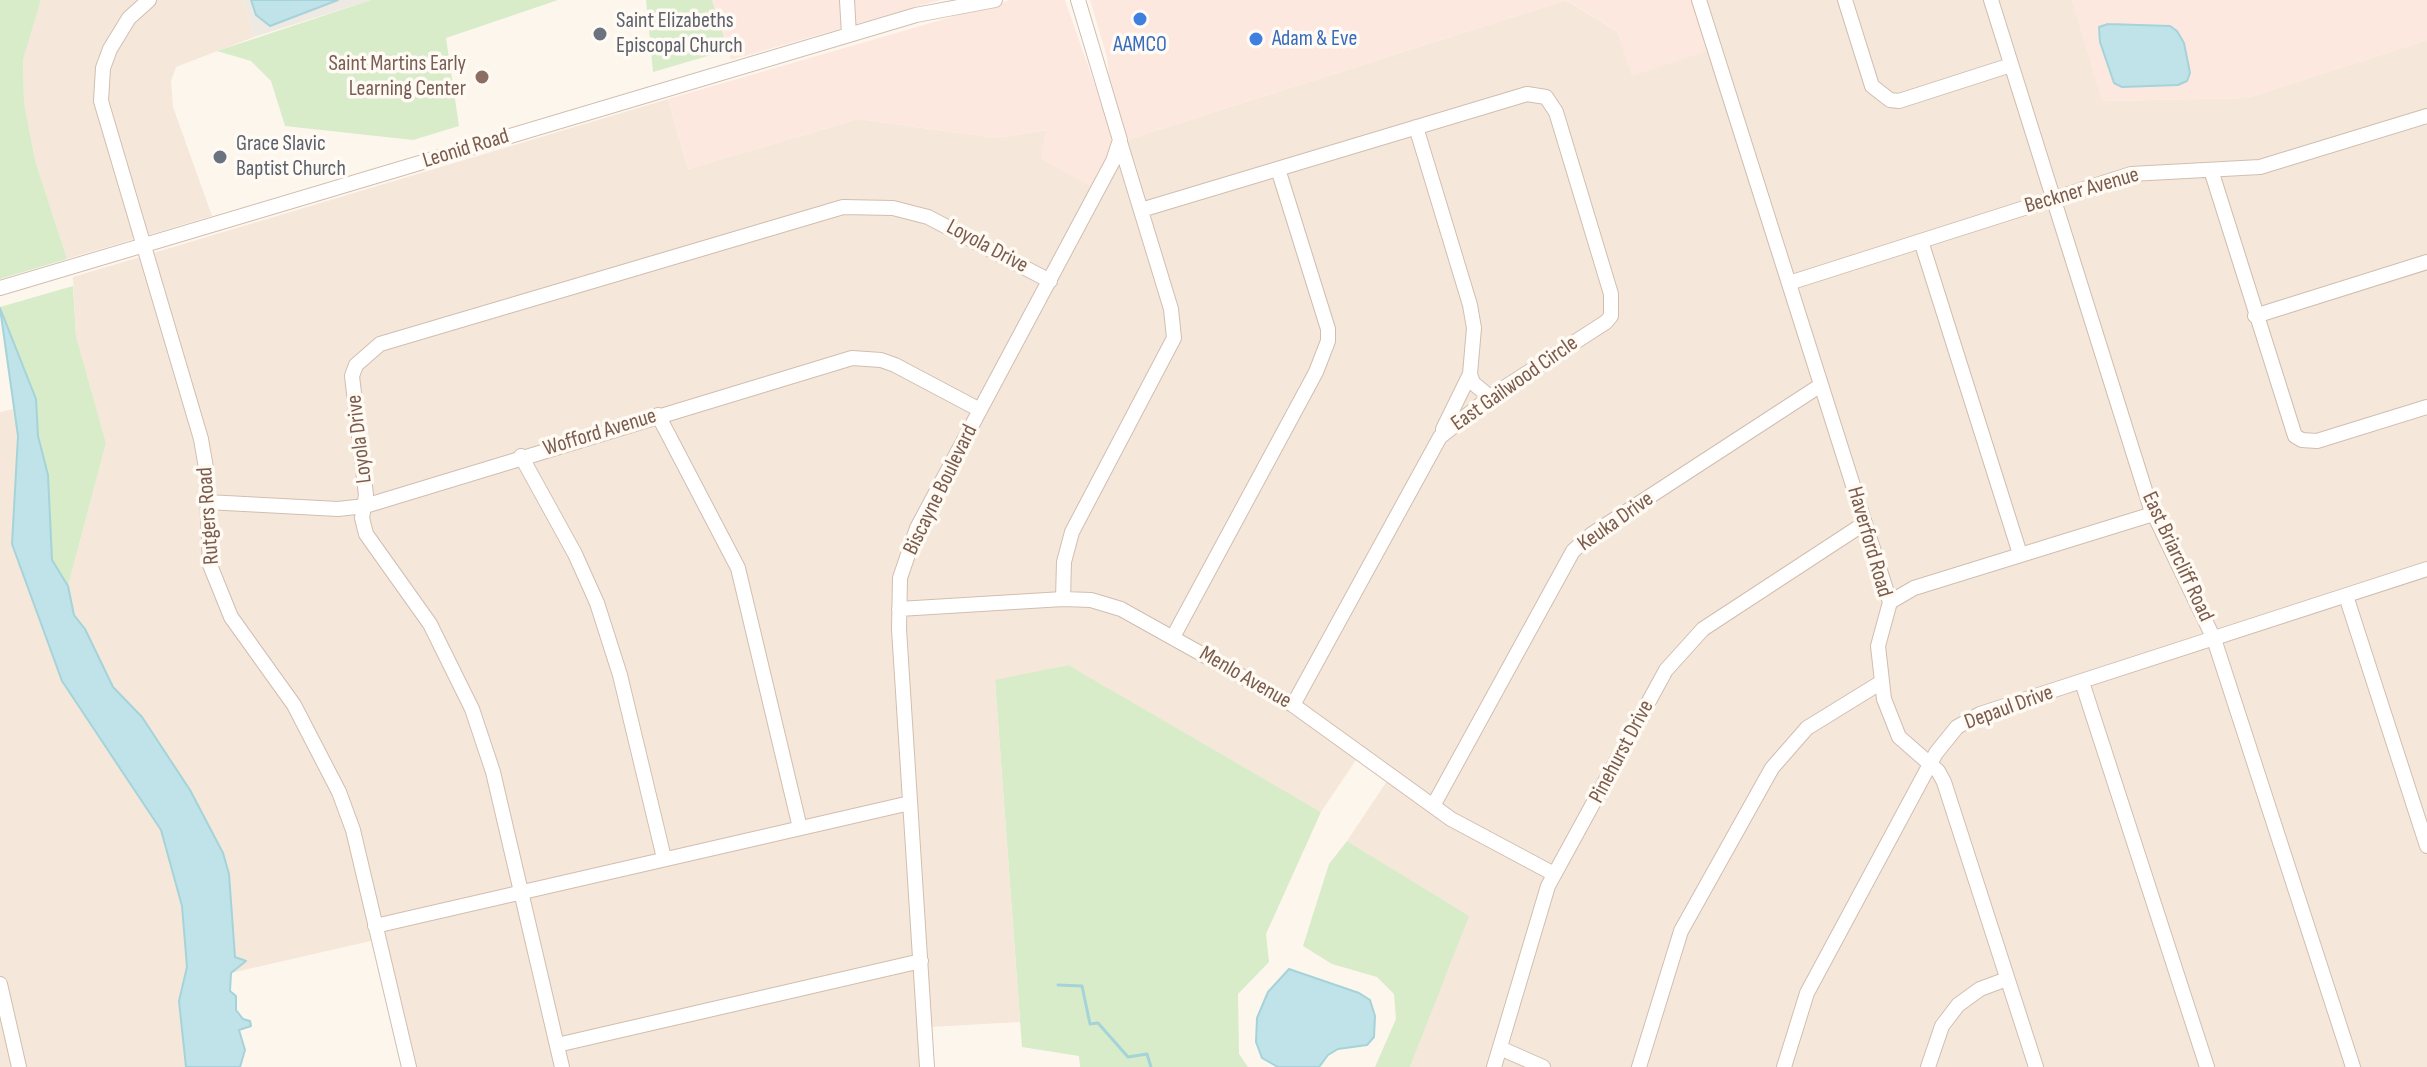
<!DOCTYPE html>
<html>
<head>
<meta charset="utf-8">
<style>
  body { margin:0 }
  canvas { display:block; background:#fdf6ec }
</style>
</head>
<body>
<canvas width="2427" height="1067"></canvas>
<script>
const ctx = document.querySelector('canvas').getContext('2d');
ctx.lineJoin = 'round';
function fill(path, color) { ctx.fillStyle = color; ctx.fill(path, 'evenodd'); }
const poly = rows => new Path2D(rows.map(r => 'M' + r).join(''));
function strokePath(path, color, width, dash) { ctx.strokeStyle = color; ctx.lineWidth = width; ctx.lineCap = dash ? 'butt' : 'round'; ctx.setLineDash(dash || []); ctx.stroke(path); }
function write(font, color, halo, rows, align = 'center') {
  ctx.font = font + ' "Sofia Sans Condensed",sans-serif'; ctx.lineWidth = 7; ctx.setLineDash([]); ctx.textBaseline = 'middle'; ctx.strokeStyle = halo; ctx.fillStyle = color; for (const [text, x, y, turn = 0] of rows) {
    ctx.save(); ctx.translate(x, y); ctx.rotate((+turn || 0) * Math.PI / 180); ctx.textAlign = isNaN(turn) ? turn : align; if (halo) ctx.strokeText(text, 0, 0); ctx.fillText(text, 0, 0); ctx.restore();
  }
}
const residential = poly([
  [41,0,244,0,254,37,176,67,171,81,173,107,212,216,67,259,35,160,24,102,23,60],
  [1566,0,1618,32,1632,75,1704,0,2072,0,2103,101,2247,98,2427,40,2427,1067,1410,1067,1468,916,1347,841,1387,781,1358,757,1321,812,1067,665,995,681,1020,1022,930,1027,904,579,920,533,1128,148,1126,140],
  [668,99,688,169,858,119,996,138,1047,130,1094,188,904,540,894,575,922,1067,404,1067,375,940,231,973,235,957,229,874,190,790,142,717,113,687,85,629,74,615,68,586,106,443,76,336,73,277],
  [13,409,18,436,12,544,62,681,161,830,182,906,187,967,179,1001,186,1067,0,1067,0,412]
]);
const commercial = poly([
  [712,0,940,0,731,60],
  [1010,0,1065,0,1111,132,1111,154,1094,188,1041,159,1046,130,996,138,858,119,688,169,668,99],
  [1090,0,1566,0,1126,140,1111,92,1107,57],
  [1567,0,1704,0,1719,47,1632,76,1618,32],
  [2072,0,2427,0,2427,40,2247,98,2102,101]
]);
const industrial = poly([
  [244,0,371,0,254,37]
]);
const green = poly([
  [0,0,41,0,23,60,24,102,35,160,67,259,0,279],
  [371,0,558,0,446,38,459,126,413,140,285,126,271,81,251,61,217,51],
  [646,0,712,0,728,50,653,72],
  [73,286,76,336,106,443,68,586,52,560,48,475,38,436,36,399,0,307],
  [1068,665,1321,812,1266,934,1269,962,1238,994,1239,1054,1248,1067,1080,1067,1079,1056,1022,1047,995,680],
  [1347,841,1469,916,1410,1067,1375,1067,1396,1019,1394,994,1377,977,1332,964,1303,946,1329,864]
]);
const water = poly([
  [251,0,338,0,270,26,256,15,251,0],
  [2108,24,2170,26,2177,31,2184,43,2190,73,2187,81,2178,85,2122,87,2114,83,2100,42,2099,27,2108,24],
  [0,308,36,399,38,436,48,475,52,560,68,586,74,615,85,629,113,687,142,717,190,790,223,853,229,874,235,957,246,961,231,973,230,991,236,996,236,1010,243,1019,250,1021,251,1026,239,1030,245,1050,240,1067,186,1067,179,1001,187,967,182,906,161,830,62,681,12,544,18,436,0,308],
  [1289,969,1359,993,1370,1000,1375,1016,1374,1037,1367,1045,1338,1049,1328,1055,1319,1067,1278,1067,1262,1058,1256,1042,1257,1018,1268,992,1289,969]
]);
const stream = poly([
  [1058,985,1082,986,1090,1024,1098,1023,1128,1057,1147,1054,1151,1067]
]);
const minor = poly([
  [149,0,129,18,110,49,103,68,101,101,201,439,206,468,210,565,231,617,294,705,339,792,353,830,409,1067],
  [847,0,849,35],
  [1699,0,1890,602,1878,646,1884,699,1899,737,1938,771,1944,782,2036,1067],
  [1845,0,1872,86,1890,100,1899,101,2011,65],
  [1991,0,2150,506,2214,639,2353,1067],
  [1416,127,1470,305,1474,328,1470,374,1473,383,1490,397],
  [2211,170,2295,436,2302,440,2317,441,2427,407],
  [1141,210,1527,94,1546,97,1556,112,1611,294,1611,316,1606,322,1490,397,1440,437,1293,705],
  [1921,241,2020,554],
  [1789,283,2131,174,2260,167,2427,116],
  [0,288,916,15,995,0],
  [2255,316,2427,262],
  [658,415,738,568,800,828],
  [1443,429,1470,374],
  [521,456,575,554,597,603,620,675,664,858],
  [207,502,338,509,365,506,852,358,881,360,895,365,980,410],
  [2346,596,2427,846],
  [1063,599,1064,562,1072,532,1174,338,1171,309,1120,142],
  [1890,602,1914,588,2153,514],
  [899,609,1063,599,1091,600,1121,609,1293,705,1451,819,1554,874],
  [1173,637,1316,372,1328,341,1328,329,1278,169],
  [2082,682,2207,1067],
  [1433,806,1573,551,1592,534,1821,385],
  [375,926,910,803],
  [0,984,19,1067],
  [557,1045,921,961],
  [1500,1048,1543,1067],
  [562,1067,493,772,472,709,430,624,366,534,362,518,366,495,352,376,356,365,380,344,843,207,893,208,928,217,1050,281],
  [927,1067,899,629,900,578,917,528,1113,161,1120,140,1078,0],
  [1494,1067,1548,886,1666,670,1703,629,1865,523],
  [1639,1067,1681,931,1772,768,1807,728,1880,683],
  [1784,1067,1807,993,1936,753,1957,727,1980,714,2427,569],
  [1928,1067,1942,1026,1958,1005,1980,989,2007,979]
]);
const markers = [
  [1140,19,8,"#3f7fe0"],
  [600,34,8,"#6b7280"],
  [1256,39,8,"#3f7fe0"],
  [482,77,8,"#8d6e63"],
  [220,157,8,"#6b7280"]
];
const worshipNames = [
  ["Saint Elizabeths",616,21],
  ["Episcopal Church",616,46],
  ["Grace Slavic",236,144],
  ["Baptist Church",236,169]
];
const shopNames = [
  ["Adam & Eve",1272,39],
  ["AAMCO",1140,45,"center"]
];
const educationNames = [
  ["Saint Martins Early",466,64],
  ["Learning Center",466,89]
];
const streetNames = [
  ["Leonid Road",466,149,-17],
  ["Beckner Avenue",2082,191,-16],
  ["Loyola Drive",987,247,28],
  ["East Gailwood Circle",1515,384,-35],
  ["Wofford Avenue",600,433,-17],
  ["Loyola Drive",360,439,-97],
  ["Biscayne Boulevard",941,490,-64],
  ["Rutgers Road",209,516,-94],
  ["Keuka Drive",1616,522,-35],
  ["Haverford Road",1869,542,74],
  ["East Briarcliff Road",2177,557,65],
  ["Menlo Avenue",1245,678,30],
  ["Depaul Drive",2009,708,-20],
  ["Pinehurst Drive",1622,752,-62]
];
fill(residential, '#f5e8da');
fill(commercial, '#fde8e0');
fill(industrial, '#efe9e4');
fill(green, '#d8ecc9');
fill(water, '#bfe3e8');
strokePath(water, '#a5d3da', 2);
strokePath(stream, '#a5d3da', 3);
strokePath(minor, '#d1beb0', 16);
strokePath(minor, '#fff', 14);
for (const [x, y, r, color] of markers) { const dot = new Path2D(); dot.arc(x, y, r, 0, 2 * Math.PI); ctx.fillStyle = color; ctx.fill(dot); strokePath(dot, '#fffaf3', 3); }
write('22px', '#5b616d', '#fffaf3', worshipNames, 'left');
write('22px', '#366cbe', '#fffaf3', shopNames, 'left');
write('22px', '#785e54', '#fffaf3', educationNames, 'right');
write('22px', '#7a5c4d', '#fffaf3', streetNames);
</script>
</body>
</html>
